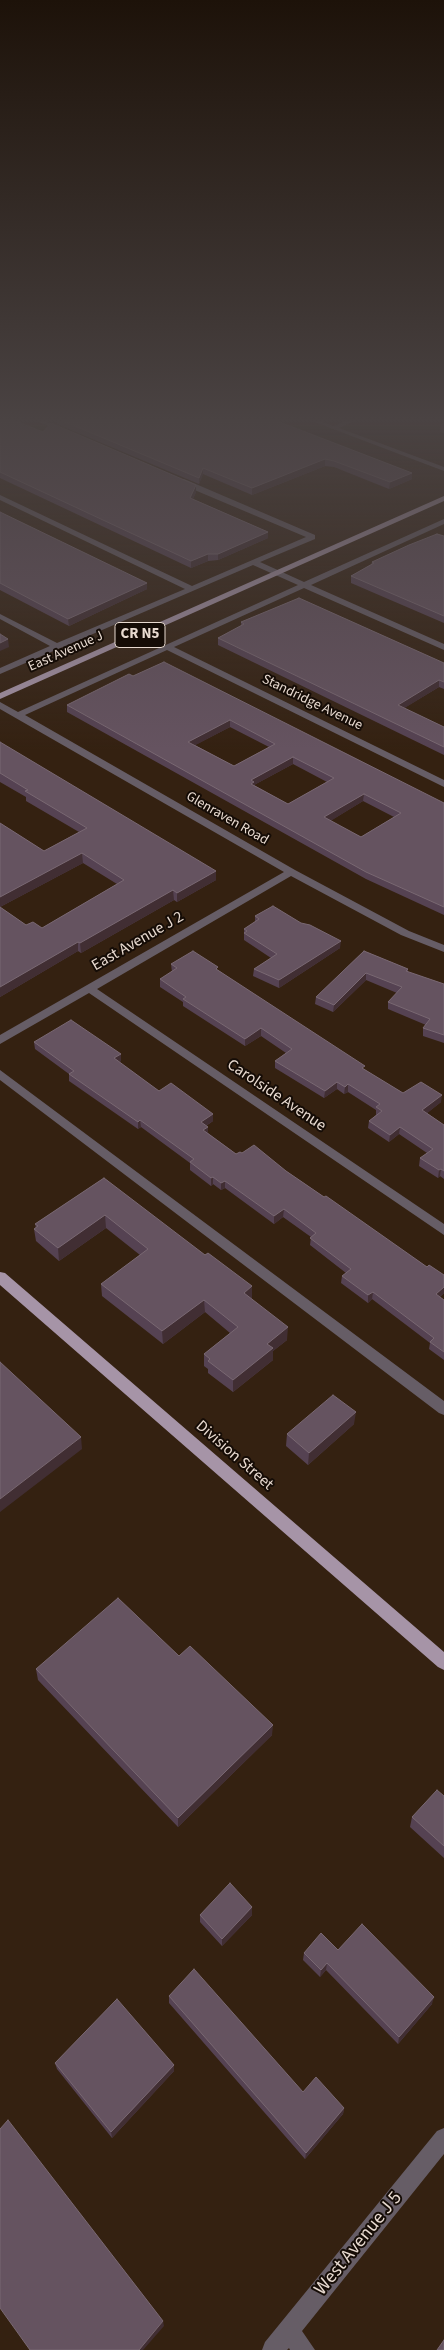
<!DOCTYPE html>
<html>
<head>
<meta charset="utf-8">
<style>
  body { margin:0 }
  canvas { display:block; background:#342111 }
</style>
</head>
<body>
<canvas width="444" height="2350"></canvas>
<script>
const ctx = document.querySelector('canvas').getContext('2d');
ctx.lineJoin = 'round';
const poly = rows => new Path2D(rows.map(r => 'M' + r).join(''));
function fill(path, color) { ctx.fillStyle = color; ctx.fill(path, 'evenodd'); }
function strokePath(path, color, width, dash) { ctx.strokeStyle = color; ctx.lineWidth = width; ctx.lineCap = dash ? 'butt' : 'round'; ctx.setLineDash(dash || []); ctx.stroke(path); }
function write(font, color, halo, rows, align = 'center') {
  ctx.font = font + ' "Source Sans 3",sans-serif'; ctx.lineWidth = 4; ctx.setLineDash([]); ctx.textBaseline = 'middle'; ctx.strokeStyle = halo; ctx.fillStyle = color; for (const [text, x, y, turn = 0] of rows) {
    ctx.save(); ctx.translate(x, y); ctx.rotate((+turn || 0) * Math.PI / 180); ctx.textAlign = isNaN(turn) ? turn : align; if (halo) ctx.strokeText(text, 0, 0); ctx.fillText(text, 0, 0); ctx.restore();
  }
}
const minor = poly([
  [37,421,45,421,69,432,64,433,37,421],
  [312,421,320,421,333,426,346,421,354,421,339,428,444,467,444,471,312,421],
  [178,479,184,479,315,535,315,539,260,562,304,582,444,519,444,524,311,585,444,644,444,650,304,588,174,647,444,780,444,787,167,650,25,715,295,870,409,931,444,945,444,952,401,935,291,876,97,989,444,1224,444,1235,89,993,0,1044,0,1035,284,872,0,709,0,702,18,712,298,585,253,565,0,674,0,668,50,646,0,619,0,614,57,643,185,589,0,500,0,495,192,586,306,537,178,483,178,479],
  [0,1070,444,1401,444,1415,439,1413,0,1080,0,1070],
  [444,2128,444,2154,302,2331,315,2350,290,2350,289,2348,287,2350,262,2350,265,2342,437,2131,444,2128]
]);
const major = poly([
  [444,496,444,501,0,699,0,693,444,496],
  [0,1272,5,1273,444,1652,444,1670,438,1667,0,1285,0,1272]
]);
const wall = poly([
  [0,421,43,432,196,492,193,499,268,532,268,538,218,560,208,561,191,568,0,478],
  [57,421,277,421,412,473,412,479,389,489,334,467,325,466,252,495,203,474,199,484,57,424],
  [444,422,444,433,440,432,441,424],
  [0,512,147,589,69,626,0,590],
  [444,536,444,623,351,583,351,576,371,565,372,562],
  [241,622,444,663,444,689,439,687,404,708,444,727,444,755,218,645,218,638,241,626],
  [133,676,444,803,444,915,366,879,67,712,67,705],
  [230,727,269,747,234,766,195,745],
  [293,764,327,782,288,804,254,785],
  [363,801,394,817,361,837,330,821],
  [0,742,216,880,177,902,174,900,81,953,78,951,0,997,0,823,44,851,79,832,26,801,26,797,0,782],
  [83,863,117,884,42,928,26,925,0,907],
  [255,916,340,948,279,988,253,976,254,969,271,958,244,940,244,929,255,922],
  [364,951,408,969,408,972,444,984,444,1043,423,1036,423,1028,426,1025,388,1009,388,1002,397,993,366,980,333,1012,315,1004,316,997],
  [171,964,218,970,365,1070,403,1093,441,1102,427,1113,444,1125,444,1179,440,1176,438,1178,419,1166,420,1158,427,1153,399,1134,389,1142,368,1128,369,1121,376,1115,376,1110,348,1092,344,1094,337,1089,324,1098,275,1068,275,1061,286,1053,261,1036,245,1046,183,1006,183,1002,160,987,160,979,172,972],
  [34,1042,121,1061,119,1062,159,1091,213,1121,206,1126,208,1133,236,1154,242,1153,286,1171,427,1267,444,1275,444,1293,440,1297,444,1300,444,1360,429,1349,430,1343,372,1299,368,1303,341,1283,342,1276,346,1273,310,1245,311,1237,283,1217,274,1224,225,1188,221,1190,213,1184,211,1186,190,1170,190,1163,141,1127,138,1129,69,1081,69,1074,35,1049],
  [104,1178,252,1299,287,1340,273,1351,273,1360,233,1392,208,1373,208,1369,204,1366,204,1354,230,1333,205,1312,163,1344,102,1296,101,1284,140,1255,106,1228,59,1261,36,1241,34,1229,36,1228,35,1224],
  [354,1424,308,1465,286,1446,287,1434],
  [179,1656,272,1735,178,1827,38,1680,36,1669],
  [444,1796,444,1858,410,1827,412,1817],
  [252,1907,252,1915,222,1946,200,1922,200,1915],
  [338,1950,432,2004,398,2044,326,1970,320,1977,303,1960,304,1953],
  [169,1996,303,2092,344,2108,343,2114,305,2159,169,2003],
  [55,2063,174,2065,174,2071,112,2138,57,2069]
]);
const shadedWall = poly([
  [325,459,325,466,252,495,252,488],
  [203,468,203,474,199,484,199,478],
  [412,473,412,479,389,489,390,482],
  [196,485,196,492,190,505,190,498],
  [268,532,268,538,218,560,218,554],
  [208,554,208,561,191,568,191,561],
  [147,583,147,589,69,626,68,619],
  [8,639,9,647,0,651,0,643],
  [439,680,439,687,398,712,398,705],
  [230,720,230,727,188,749,188,742],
  [293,757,293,764,254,785,250,791,251,780],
  [364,794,363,801,324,825,324,817],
  [82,853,83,863,0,907,0,897],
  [216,871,216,880,177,902,177,893],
  [173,890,174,900,81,953,80,943],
  [341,941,340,948,279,988,279,980],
  [78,942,78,951,0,997,0,987],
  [366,973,366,980,333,1012,334,1005],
  [261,1028,261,1036,245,1046,245,1039],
  [121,1054,121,1061,114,1066,114,1058],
  [337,1082,337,1089,324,1098,325,1091],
  [348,1084,348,1092,344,1094,345,1087],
  [442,1095,441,1102,421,1118,422,1110],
  [213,1114,213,1121,201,1129,201,1122],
  [140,1120,141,1127,138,1129,138,1122],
  [208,1127,208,1134,203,1130],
  [400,1127,399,1134,389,1142,390,1135],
  [441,1169,440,1176,438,1178,439,1170],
  [213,1177,213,1184,211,1186,211,1178],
  [225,1181,225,1188,221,1190,221,1183],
  [284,1209,283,1217,274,1224,274,1216],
  [105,1215,106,1228,59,1261,58,1248],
  [252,1286,252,1299,243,1305,244,1293],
  [444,1287,444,1293,434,1301,436,1294],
  [373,1292,372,1299,368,1303,368,1295],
  [204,1300,205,1312,163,1344,162,1331],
  [288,1327,287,1340,273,1351,273,1360,233,1392,233,1380,267,1344],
  [356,1412,354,1424,308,1465,309,1453],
  [81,1437,82,1449,0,1512,0,1499],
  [273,1725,272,1735,178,1827,178,1818],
  [252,1907,252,1915,222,1946,222,1939],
  [327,1963,326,1970,320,1977,321,1970],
  [434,1997,432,2004,398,2044,399,2037],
  [174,2065,174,2071,112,2138,111,2132],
  [344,2108,343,2114,305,2159,306,2153],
  [163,2321,164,2326,143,2350,139,2350]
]);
const building = poly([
  [0,421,16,421,43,432,51,423,196,485,190,498,268,532,218,554,208,554,191,561,0,472,0,421],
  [63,421,277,421,412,473,390,482,334,461,325,459,252,488,203,468,199,478,63,421],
  [0,512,147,583,68,619,0,583,0,512],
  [437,534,444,536,444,616,351,576,374,563,372,562,409,545,437,534],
  [299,598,444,663,444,682,439,680,398,705,444,727,444,747,218,638,244,624,241,622,299,598],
  [0,634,8,639,0,643,0,634],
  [164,662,444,803,444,907,366,872,67,705,129,674,133,676,164,662],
  [230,720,275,744,234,766,188,742,230,720],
  [293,757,334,778,288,804,251,784,254,782,251,780,293,757],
  [364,794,401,813,361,837,324,817,364,794],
  [0,742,216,871,177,893,173,890,80,943,78,942,0,987,0,907,26,925,33,922,42,928,124,880,82,853,0,897,0,823,44,851,87,828,25,791,28,790,0,773,0,742],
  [273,906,301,923,310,925,341,941,279,980,254,969,277,954,244,933,247,931,244,929,259,919,255,916,273,906],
  [193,951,218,967,216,969,365,1066,362,1068,403,1093,421,1082,442,1095,422,1110,444,1125,444,1171,441,1169,439,1170,420,1158,433,1149,400,1127,390,1135,369,1121,382,1111,376,1107,380,1104,348,1084,345,1087,337,1082,325,1091,275,1061,292,1049,261,1028,245,1039,183,999,186,997,160,979,177,968,171,964,193,951],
  [364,951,408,969,406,971,444,984,444,1035,423,1028,430,1019,388,1002,402,987,366,973,334,1005,316,997,364,951],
  [71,1020,121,1054,114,1058,159,1091,171,1083,213,1114,201,1122,208,1127,203,1130,236,1154,240,1152,242,1153,254,1145,286,1171,324,1197,326,1196,427,1267,429,1265,444,1275,444,1287,436,1294,444,1300,444,1352,430,1342,434,1338,373,1292,368,1295,342,1276,351,1269,310,1238,316,1233,284,1209,274,1216,225,1181,221,1183,213,1177,211,1178,190,1162,194,1159,140,1120,138,1122,69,1074,74,1071,34,1042,71,1020],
  [104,1178,205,1255,208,1253,252,1286,244,1293,288,1327,267,1344,273,1348,233,1380,208,1361,210,1359,204,1354,238,1327,204,1300,162,1331,101,1284,148,1249,105,1215,58,1248,34,1229,38,1226,35,1224,104,1178],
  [0,1362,81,1437,0,1499,0,1362],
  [333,1395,356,1412,309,1453,287,1434,333,1395],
  [118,1598,179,1656,190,1646,273,1725,178,1818,36,1669,118,1598],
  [437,1790,444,1796,444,1846,412,1817,437,1790],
  [230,1883,252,1907,222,1939,200,1915,230,1883],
  [362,1924,434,1997,399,2037,327,1963,321,1970,304,1953,321,1933,338,1950,362,1924],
  [194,1969,303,2092,316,2077,344,2108,306,2153,169,1996,194,1969],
  [117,1999,174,2065,111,2132,55,2063,117,1999],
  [8,2120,163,2321,139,2350,30,2350,0,2308,0,2129,8,2120],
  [444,2340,444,2350,437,2350,444,2340]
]);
const farStreetnames = [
  ["East Avenue J",66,652,-24],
  ["Standridge Avenue",312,703,26],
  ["Glenraven Road",227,819,30]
];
const shields = [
  [140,635,50]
];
const shieldNames = [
  ["CR N5",140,635]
];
const streetNames = [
  ["East Avenue J 2",138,942,-30],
  ["Carolside Avenue",276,1096,34],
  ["Division Street",234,1456,41]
];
const nearStreetnames = [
  ["West Avenue J 5",359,2244,-51]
];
fill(minor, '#665d66');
fill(major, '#a694a7');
fill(wall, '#554252');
fill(shadedWall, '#412e33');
fill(building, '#655360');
strokePath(building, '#796872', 1);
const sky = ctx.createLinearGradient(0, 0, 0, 750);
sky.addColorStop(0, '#1d1209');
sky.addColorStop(0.56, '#4a4343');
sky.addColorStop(1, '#4a434300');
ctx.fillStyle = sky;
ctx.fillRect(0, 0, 444, 750);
write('14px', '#e8dad0', '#150c06', farStreetnames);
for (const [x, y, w] of shields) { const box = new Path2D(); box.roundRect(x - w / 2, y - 12.5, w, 25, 4); ctx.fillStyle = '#150c06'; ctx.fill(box); strokePath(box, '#e8dad0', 1); }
write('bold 15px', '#e8dad0', null, shieldNames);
write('16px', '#e8dad0', '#150c06', streetNames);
write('19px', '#e8dad0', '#150c06', nearStreetnames);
</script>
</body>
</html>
